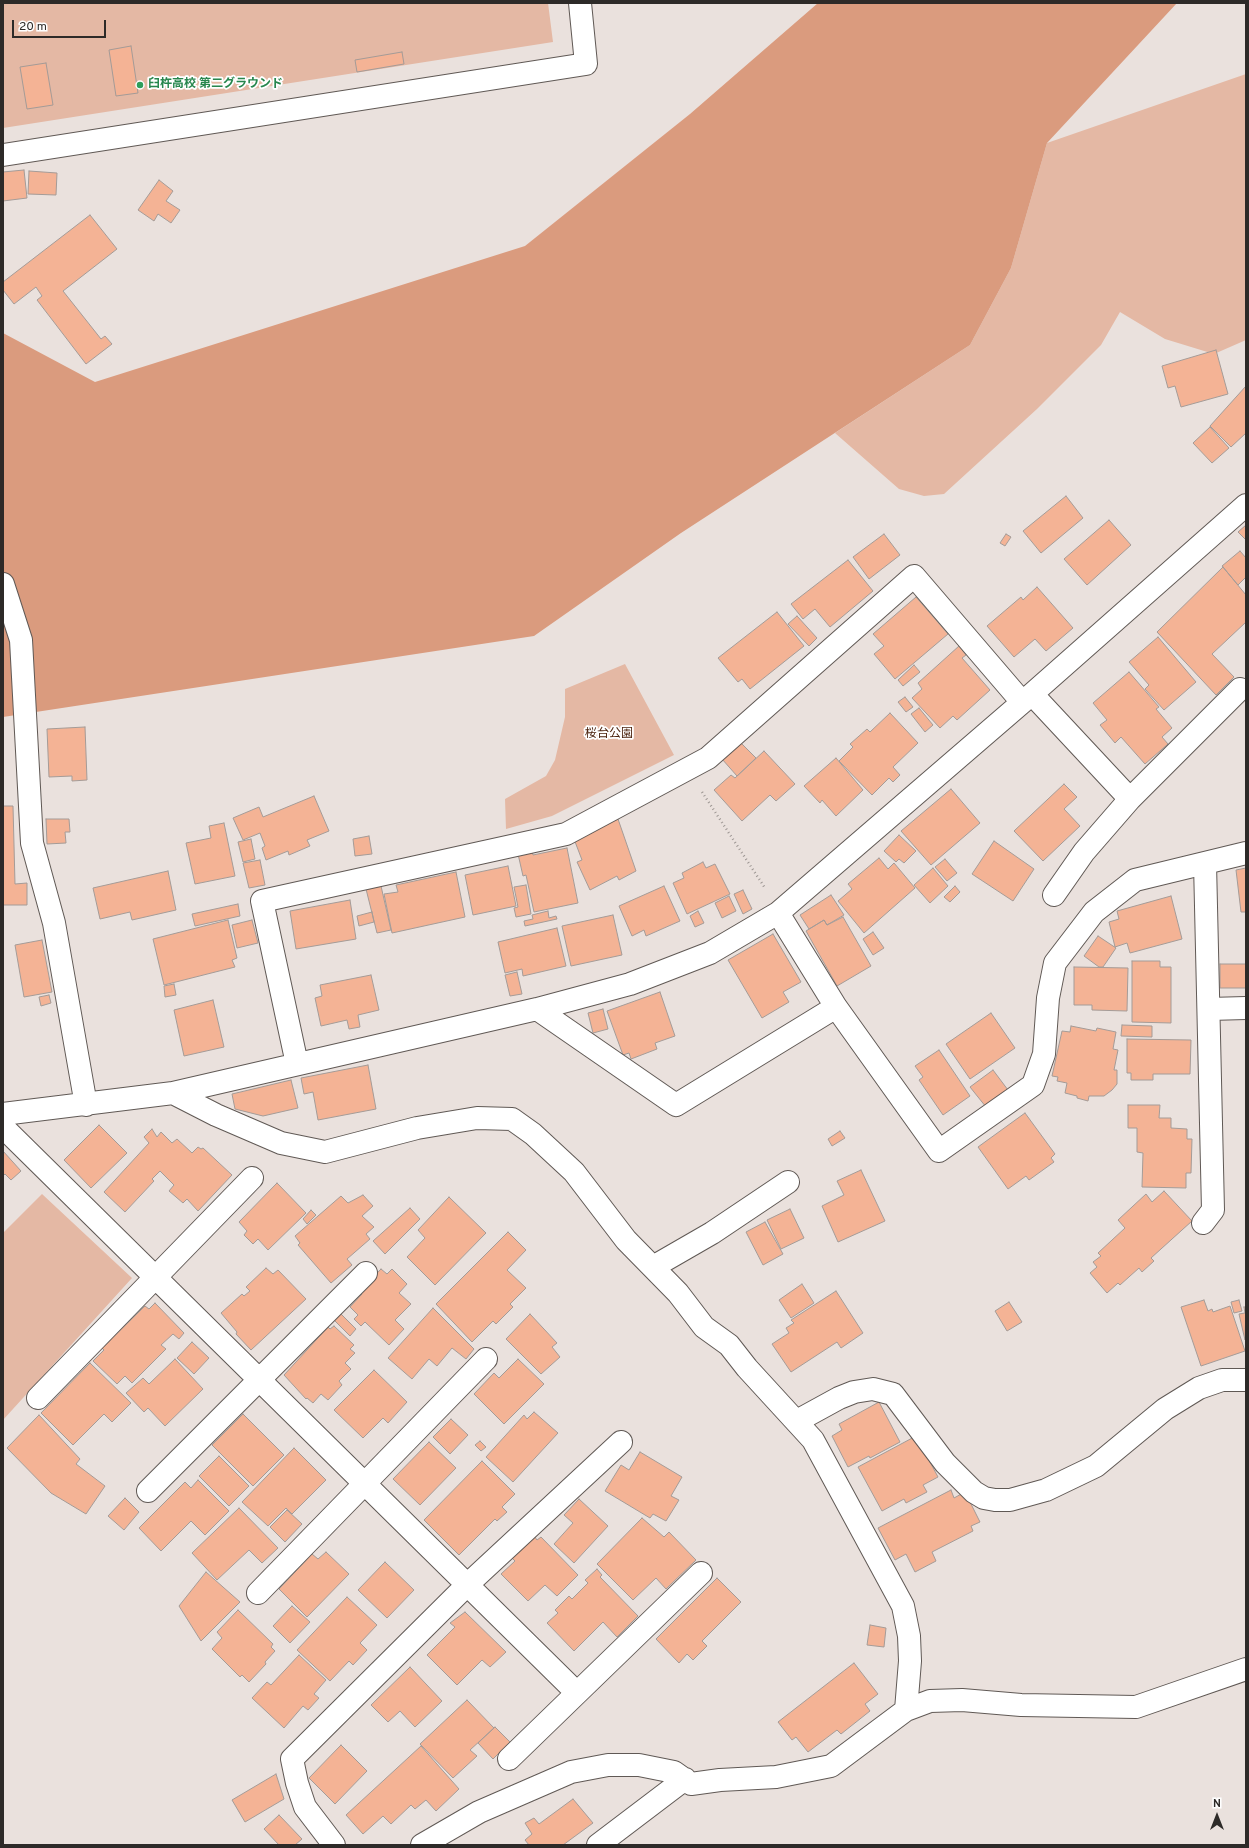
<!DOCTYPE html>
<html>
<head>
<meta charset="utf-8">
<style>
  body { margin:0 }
  #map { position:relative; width:1249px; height:1848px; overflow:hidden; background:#eae1dd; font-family:Overpass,sans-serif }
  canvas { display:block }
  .frame { position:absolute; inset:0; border:4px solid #2d2a28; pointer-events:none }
  .north { position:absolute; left:1197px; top:1796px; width:40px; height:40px; -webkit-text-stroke:3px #fff; paint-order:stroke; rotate:0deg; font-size:11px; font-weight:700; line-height:16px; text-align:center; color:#2d2a28 }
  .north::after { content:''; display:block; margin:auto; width:14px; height:18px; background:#2d2a28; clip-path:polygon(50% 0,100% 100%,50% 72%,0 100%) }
  .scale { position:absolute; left:12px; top:20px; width:94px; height:18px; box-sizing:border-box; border:2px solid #2d2a28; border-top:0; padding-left:5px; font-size:12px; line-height:14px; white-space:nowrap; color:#2d2a28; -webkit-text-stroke:3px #fff; paint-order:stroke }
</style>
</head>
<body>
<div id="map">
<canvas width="1249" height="1848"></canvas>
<div class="frame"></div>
<div class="north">N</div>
<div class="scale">20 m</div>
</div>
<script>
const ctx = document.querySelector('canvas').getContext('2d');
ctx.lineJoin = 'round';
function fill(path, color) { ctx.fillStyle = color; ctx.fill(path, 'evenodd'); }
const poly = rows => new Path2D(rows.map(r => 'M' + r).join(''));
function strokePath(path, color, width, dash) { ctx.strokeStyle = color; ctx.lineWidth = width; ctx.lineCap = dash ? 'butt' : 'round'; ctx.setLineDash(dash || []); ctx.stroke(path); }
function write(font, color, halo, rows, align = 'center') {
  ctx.font = font + ' Overpass,"Noto Sans JP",sans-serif'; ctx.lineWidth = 3.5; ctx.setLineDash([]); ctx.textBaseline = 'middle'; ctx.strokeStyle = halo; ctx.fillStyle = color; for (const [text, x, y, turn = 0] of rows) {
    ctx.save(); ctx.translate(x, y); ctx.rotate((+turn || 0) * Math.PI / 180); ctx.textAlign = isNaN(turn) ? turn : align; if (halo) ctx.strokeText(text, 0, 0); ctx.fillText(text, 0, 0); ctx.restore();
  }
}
const green = poly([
  [3,3,548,3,553,42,3,128],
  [1246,74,1246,340,1214,354,1165,339,1120,312,1101,345,1037,409,944,494,924,496,899,489,835,433,970,345,1011,268,1047,143],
  [625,664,674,755,552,816,506,829,505,799,546,776,555,760,565,717,565,689],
  [42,1194,132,1278,3,1420,3,1233]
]);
const forest = poly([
  [818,3,1177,3,1047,143,1011,268,970,345,681,533,534,636,3,717,3,333,95,382,525,246,690,114]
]);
const building = poly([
  [131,46,138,93,116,96,109,50,131,46],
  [402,52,404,64,357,72,355,60,402,52],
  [46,63,53,105,27,109,20,67,46,63],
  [24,170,27,198,3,201,3,172,24,170],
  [29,171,57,173,56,195,28,194,29,171],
  [159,180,173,191,166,201,180,210,171,223,158,214,154,221,138,210,159,180],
  [90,215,117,249,63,291,101,339,105,336,112,344,86,364,37,300,42,296,36,287,14,304,3,290,3,282,90,215],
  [1216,350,1228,394,1181,407,1175,386,1168,388,1162,366,1216,350],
  [1246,386,1246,433,1231,447,1210,426,1246,386],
  [1210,427,1229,448,1212,463,1193,443,1210,427],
  [1066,496,1083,518,1041,553,1023,531,1066,496],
  [1109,520,1131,545,1087,585,1064,559,1109,520],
  [1246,525,1246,540,1238,532,1246,525],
  [884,534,900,555,869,579,853,557,884,534],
  [1006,534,1011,537,1005,546,1000,543,1006,534],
  [1240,551,1246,558,1246,577,1238,585,1222,566,1240,551],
  [848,560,873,591,830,627,815,609,803,619,791,604,848,560],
  [1223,567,1246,595,1246,622,1212,654,1234,677,1216,695,1157,632,1223,567],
  [1037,587,1073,628,1046,651,1035,639,1014,657,987,626,1021,597,1023,600,1037,587],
  [916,597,948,634,895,679,874,654,884,646,873,634,916,597],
  [777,612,804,646,750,689,742,679,738,682,718,658,777,612],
  [797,616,817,638,809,646,788,624,797,616],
  [1158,637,1196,682,1164,710,1145,689,1149,685,1129,662,1158,637],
  [959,646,966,655,962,658,990,690,957,720,953,716,940,728,912,698,922,689,918,683,959,646],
  [914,665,920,672,903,686,898,680,914,665],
  [1129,672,1159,707,1156,709,1172,728,1162,737,1168,744,1145,764,1121,737,1115,743,1100,725,1107,720,1093,703,1129,672],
  [905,697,913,707,906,712,898,702,905,697],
  [919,708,933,725,925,732,911,714,919,708],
  [890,713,918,743,893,767,900,775,893,782,889,778,872,795,839,761,853,747,850,744,867,729,870,732,890,713],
  [85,727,87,780,72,781,72,776,49,777,47,729,85,727],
  [741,743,756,758,737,776,722,759,741,743],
  [764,751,795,784,776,801,770,795,742,821,714,790,731,775,735,778,764,751],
  [836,758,863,790,836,816,822,800,820,803,804,786,836,758],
  [1064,784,1077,797,1064,809,1080,826,1043,861,1014,831,1064,784],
  [951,789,980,823,931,865,901,831,951,789],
  [314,796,329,831,307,840,310,846,289,855,288,851,266,860,262,848,265,846,260,833,243,840,233,818,259,807,263,817,314,796],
  [3,806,13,806,15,884,27,883,27,905,3,905,3,806],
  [46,819,69,819,70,832,65,832,66,843,47,844,46,819],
  [618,819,636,871,619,880,617,876,590,890,577,862,582,860,574,839,618,819],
  [224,823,235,876,195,884,186,843,211,838,209,826,224,823],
  [899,835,916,851,904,863,899,859,896,862,884,851,899,835],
  [369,836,372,854,355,856,353,839,369,836],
  [251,839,255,859,243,862,238,842,251,839],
  [994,841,1034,869,1013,901,972,874,994,841],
  [567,848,578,903,534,912,526,875,523,876,518,854,532,851,533,855,567,848],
  [879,858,888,869,894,863,915,888,864,933,838,901,852,889,848,884,879,858],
  [945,859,957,873,947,881,935,867,945,859],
  [260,860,265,885,249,888,243,863,260,860],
  [703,862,706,868,715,864,730,894,687,914,673,883,684,878,682,873,703,862],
  [508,866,516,906,473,915,465,875,508,866],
  [933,868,948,886,930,903,914,885,933,868],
  [1246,868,1246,912,1241,912,1236,870,1246,868],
  [168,871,176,910,132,920,130,912,100,919,93,888,168,871],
  [456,872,465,917,392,933,384,894,398,892,396,885,456,872],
  [526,885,531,914,516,917,514,908,518,907,514,887,526,885],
  [381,886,391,930,377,933,366,889,381,886],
  [664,886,680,921,646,936,644,930,632,936,619,906,664,886],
  [955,886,960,892,950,902,944,897,955,886],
  [743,890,752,909,743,914,734,894,743,890],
  [831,895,844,915,827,925,824,920,809,929,800,915,831,895],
  [729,896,736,911,722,918,715,903,729,896],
  [1171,896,1182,939,1130,953,1127,943,1115,947,1109,922,1119,919,1117,911,1171,896],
  [350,900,356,939,296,949,290,911,350,900],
  [238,904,240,916,195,926,192,914,238,904],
  [548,911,549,918,556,916,557,919,525,926,524,921,533,919,532,915,548,911],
  [698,911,704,923,695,927,690,916,698,911],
  [372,912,374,922,359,926,357,916,372,912],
  [613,915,622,955,571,966,562,926,613,915],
  [843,917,871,966,837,986,806,931,824,920,827,925,843,917],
  [228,920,237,958,232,960,235,967,164,985,153,939,228,920],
  [252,920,258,943,237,948,232,925,252,920],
  [557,928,566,966,523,976,522,969,505,973,498,942,557,928],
  [873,932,884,948,873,955,863,939,873,932],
  [773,934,801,982,783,992,789,1002,762,1018,728,960,773,934],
  [1098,936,1116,948,1103,967,1099,967,1084,956,1098,936],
  [42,940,52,992,24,997,15,945,42,940],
  [1132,961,1160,961,1160,967,1171,967,1171,1023,1132,1022,1132,961],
  [1220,964,1246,964,1246,988,1220,988,1220,964],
  [1074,967,1128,968,1127,1011,1092,1010,1092,1005,1074,1005,1074,967],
  [517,972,522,994,510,996,505,975,517,972],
  [371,975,379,1010,358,1015,360,1027,349,1029,347,1020,321,1026,315,998,322,996,320,985,371,975],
  [174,984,176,995,165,997,164,986,174,984],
  [660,992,675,1036,655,1043,657,1049,631,1059,629,1053,623,1055,607,1011,660,992],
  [49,995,51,1003,41,1006,39,997,49,995],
  [213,1000,224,1047,184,1056,174,1010,213,1000],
  [603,1009,608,1029,593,1033,588,1013,603,1009],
  [991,1013,1015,1048,970,1079,946,1044,991,1013],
  [1122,1025,1152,1026,1152,1037,1121,1036,1122,1025],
  [1071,1026,1096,1031,1097,1028,1116,1032,1113,1049,1118,1050,1114,1070,1117,1070,1117,1084,1112,1090,1104,1096,1089,1096,1088,1101,1077,1098,1077,1096,1065,1093,1067,1083,1057,1081,1058,1077,1052,1076,1062,1031,1070,1032,1071,1026],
  [1127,1039,1191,1040,1190,1074,1153,1074,1153,1080,1131,1080,1131,1073,1127,1073,1127,1039],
  [939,1050,970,1096,943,1115,919,1080,923,1077,915,1066,939,1050],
  [368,1065,376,1109,318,1120,313,1092,304,1094,301,1078,368,1065],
  [993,1070,1008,1090,986,1107,970,1087,993,1070],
  [291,1080,298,1108,263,1116,235,1109,232,1094,291,1080],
  [1128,1105,1160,1105,1159,1118,1171,1118,1171,1128,1187,1129,1187,1139,1192,1139,1191,1173,1186,1173,1186,1188,1142,1187,1143,1153,1137,1152,1137,1128,1128,1128,1128,1105],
  [1025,1113,1055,1154,1051,1158,1054,1162,1029,1180,1026,1176,1008,1189,978,1147,1025,1113],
  [99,1125,127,1153,91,1188,64,1160,99,1125],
  [152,1129,157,1137,161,1132,172,1143,177,1139,192,1153,198,1147,201,1149,203,1148,232,1175,198,1211,187,1199,183,1203,169,1191,174,1185,160,1171,152,1179,154,1181,125,1212,104,1192,149,1143,144,1137,152,1129],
  [840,1131,845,1138,832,1146,828,1139,840,1131],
  [3,1151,21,1171,11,1180,5,1174,3,1176,3,1151],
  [861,1170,885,1221,838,1242,822,1206,844,1195,837,1181,861,1170],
  [277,1183,306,1213,268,1250,258,1239,253,1244,244,1235,247,1231,239,1222,277,1183],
  [1164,1191,1192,1221,1151,1258,1154,1261,1142,1272,1139,1268,1120,1285,1118,1283,1107,1293,1090,1273,1097,1267,1093,1262,1101,1256,1098,1253,1125,1228,1118,1220,1146,1194,1152,1202,1164,1191],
  [363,1195,373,1206,362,1216,374,1227,366,1234,370,1239,347,1259,352,1265,331,1283,298,1245,300,1243,295,1236,341,1196,348,1203,363,1195],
  [449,1197,486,1233,435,1285,407,1257,425,1238,418,1230,449,1197],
  [410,1208,420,1219,385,1254,373,1241,410,1208],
  [790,1209,804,1238,781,1249,767,1220,790,1209],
  [311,1210,316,1215,307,1224,303,1219,311,1210],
  [765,1222,783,1254,763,1265,746,1232,765,1222],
  [508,1232,526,1250,507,1270,526,1288,510,1304,513,1307,496,1324,493,1321,472,1342,436,1304,508,1232],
  [266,1268,273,1274,278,1270,306,1299,251,1350,236,1334,237,1332,221,1313,242,1294,244,1296,250,1291,246,1287,266,1268],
  [381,1269,387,1274,392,1269,407,1284,399,1293,411,1304,395,1320,404,1329,389,1345,365,1322,361,1326,354,1319,358,1315,350,1307,362,1294,359,1292,381,1269],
  [802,1284,814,1303,791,1318,779,1300,802,1284],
  [836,1291,863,1333,841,1348,837,1342,791,1372,772,1344,789,1333,786,1328,794,1323,791,1320,836,1291],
  [1204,1300,1208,1311,1212,1309,1213,1312,1230,1306,1245,1351,1201,1366,1181,1307,1204,1300],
  [1239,1300,1242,1311,1234,1313,1231,1302,1239,1300],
  [1009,1302,1022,1322,1007,1331,995,1311,1009,1302],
  [155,1303,184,1333,179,1339,173,1334,161,1345,166,1349,132,1383,125,1376,117,1384,93,1361,104,1350,102,1348,145,1306,149,1309,155,1303],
  [1244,1307,1246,1307,1245,1340,1239,1314,1245,1313,1244,1307],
  [433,1308,474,1349,466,1359,452,1348,437,1366,429,1359,412,1379,388,1358,433,1308],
  [340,1313,356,1329,350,1336,333,1319,340,1313],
  [530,1314,557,1343,552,1347,560,1357,541,1374,506,1339,530,1314],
  [334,1326,354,1345,350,1349,355,1353,345,1363,351,1369,339,1381,342,1385,328,1400,321,1394,313,1403,307,1398,306,1399,284,1375,328,1327,330,1329,334,1326],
  [192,1342,209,1358,194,1374,177,1358,192,1342],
  [175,1359,203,1389,165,1426,148,1408,144,1412,126,1393,143,1378,149,1384,175,1359],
  [518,1359,544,1384,504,1424,474,1394,494,1373,499,1378,518,1359],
  [90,1363,131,1403,112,1422,104,1414,73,1445,41,1413,90,1363],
  [374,1370,407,1402,388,1423,383,1418,363,1438,334,1410,374,1370],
  [879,1402,900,1442,870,1458,869,1456,848,1467,832,1436,842,1430,839,1424,879,1402],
  [534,1412,558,1433,513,1482,486,1457,524,1415,527,1419,534,1412],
  [243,1414,284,1455,253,1486,212,1445,243,1414],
  [39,1415,80,1459,76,1464,105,1486,86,1514,51,1493,7,1448,39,1415],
  [451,1419,468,1435,450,1454,433,1437,451,1419],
  [916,1436,938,1477,923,1485,927,1492,906,1503,904,1499,882,1511,858,1467,916,1436],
  [480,1441,486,1447,481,1451,475,1445,480,1441],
  [429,1442,456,1468,420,1505,393,1479,429,1442],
  [294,1448,326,1480,292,1514,286,1508,268,1526,242,1502,294,1448],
  [640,1452,682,1477,671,1496,679,1500,666,1521,653,1514,650,1518,605,1491,621,1465,629,1470,640,1452],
  [219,1456,249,1486,229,1506,199,1476,219,1456],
  [482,1461,515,1494,502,1507,507,1512,497,1521,495,1519,459,1555,424,1520,482,1461],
  [198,1480,229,1511,205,1535,191,1521,161,1551,139,1528,185,1482,191,1488,198,1480],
  [951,1490,954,1498,965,1492,980,1522,971,1526,973,1531,932,1552,936,1561,915,1572,906,1554,895,1560,878,1528,951,1490],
  [125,1498,139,1512,124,1530,108,1516,125,1498],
  [579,1499,608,1526,574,1563,554,1544,573,1523,564,1515,579,1499],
  [239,1508,278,1548,262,1563,249,1550,217,1580,192,1553,239,1508],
  [287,1510,302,1524,285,1542,270,1527,287,1510],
  [642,1518,664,1537,669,1532,696,1560,666,1589,656,1578,633,1600,597,1564,642,1518],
  [534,1536,537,1540,541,1537,578,1575,557,1596,545,1585,528,1601,501,1574,515,1561,512,1558,534,1536],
  [326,1552,349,1574,307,1617,279,1589,312,1554,318,1559,326,1552],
  [385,1562,414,1590,387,1618,358,1590,385,1562],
  [597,1569,602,1575,600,1577,638,1616,617,1637,603,1622,574,1651,547,1623,558,1613,555,1610,569,1596,572,1599,588,1583,585,1580,597,1569],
  [206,1572,240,1602,201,1641,179,1606,206,1572],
  [717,1578,741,1602,702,1641,707,1646,693,1660,687,1654,679,1663,656,1639,717,1578],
  [347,1597,377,1625,360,1643,367,1650,353,1665,349,1661,330,1681,297,1650,347,1597],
  [292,1606,310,1622,290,1643,273,1626,292,1606],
  [238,1610,273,1644,271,1647,275,1651,265,1662,266,1664,249,1682,242,1675,240,1677,212,1649,222,1638,217,1632,238,1610],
  [465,1612,506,1652,490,1667,482,1660,457,1685,427,1655,455,1627,450,1623,465,1612],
  [870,1625,886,1628,884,1647,867,1645,870,1625],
  [299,1655,326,1680,314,1694,319,1698,308,1710,303,1706,284,1728,252,1698,267,1682,271,1685,299,1655],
  [854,1663,878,1694,865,1704,870,1711,841,1734,837,1730,808,1752,796,1737,792,1740,778,1722,854,1663],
  [410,1667,442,1701,415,1727,400,1711,388,1722,371,1705,410,1667],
  [467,1700,494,1728,470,1750,477,1756,453,1778,420,1744,467,1700],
  [495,1727,510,1742,493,1759,478,1743,495,1727],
  [341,1745,367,1771,335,1804,309,1778,341,1745],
  [421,1746,459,1789,436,1811,426,1800,415,1809,411,1805,391,1824,383,1816,363,1834,346,1815,421,1746],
  [276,1774,284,1799,245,1822,232,1800,276,1774],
  [573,1799,593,1823,563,1845,529,1845,525,1840,532,1834,525,1823,534,1818,539,1824,573,1799],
  [279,1815,302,1839,295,1845,279,1845,264,1829,279,1815]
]);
const path = poly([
  [702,792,765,888]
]);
const street = poly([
  [3,155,586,64,580,3],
  [3,584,21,640,32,843,54,923,86,1105],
  [1032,694,1130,799,1084,852,1054,895],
  [1130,799,1240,689],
  [778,913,836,1007,939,1151,1033,1085,1044,1054,1048,998,1055,963,1094,912,1135,880,1246,853],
  [537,1009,676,1105,836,1007],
  [1209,1009,1246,1008],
  [297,1064,262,901,566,834,708,758,914,576,1022,702],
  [173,1093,216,1115,281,1143,325,1152,417,1128,477,1118,512,1119,533,1134,574,1172,626,1240,678,1293,704,1327,729,1345,747,1368,813,1440,903,1606,909,1636,910,1661,906,1710],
  [3,1114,173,1093,537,1009,630,984,710,953,778,913,1032,694,1246,505],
  [3,1127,576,1692],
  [1203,1223,1213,1210,1205,863],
  [653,1267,712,1233,788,1182],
  [38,1398,252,1178],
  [797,1421,839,1398,854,1392,873,1389,893,1394,945,1463,974,1492,984,1498,995,1500,1010,1500,1046,1490,1096,1466,1165,1409,1199,1388,1222,1380,1246,1380],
  [148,1491,366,1273],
  [258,1593,486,1359],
  [509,1759,701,1573],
  [334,1845,305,1807,297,1783,292,1759,467,1585,621,1442],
  [422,1845,479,1812,571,1772,608,1765,639,1765,674,1772,691,1784,720,1780,776,1777,831,1766,906,1710,930,1701,962,1700,1021,1705,1136,1707,1246,1669],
  [598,1845,685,1779]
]);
const markers = [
  [140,85,4,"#2e9e5b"]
];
const leisureNames = [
  ["臼杵高校 第二グラウンド",148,85]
];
const parkNames = [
  ["桜台公園",609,735]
];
fill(green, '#e4b8a4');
fill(forest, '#da9b7e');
fill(building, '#f4b395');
strokePath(building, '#a49b97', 1);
strokePath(street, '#605955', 24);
strokePath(path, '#9d9693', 2.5, [1, 3]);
strokePath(street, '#fff', 22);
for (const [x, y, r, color] of markers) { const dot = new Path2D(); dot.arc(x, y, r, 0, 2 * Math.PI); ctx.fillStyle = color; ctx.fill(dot); strokePath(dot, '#fff', 1.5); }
write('bold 12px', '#27864d', '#fff', leisureNames, 'left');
write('12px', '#4b220d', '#fff', parkNames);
</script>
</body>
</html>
